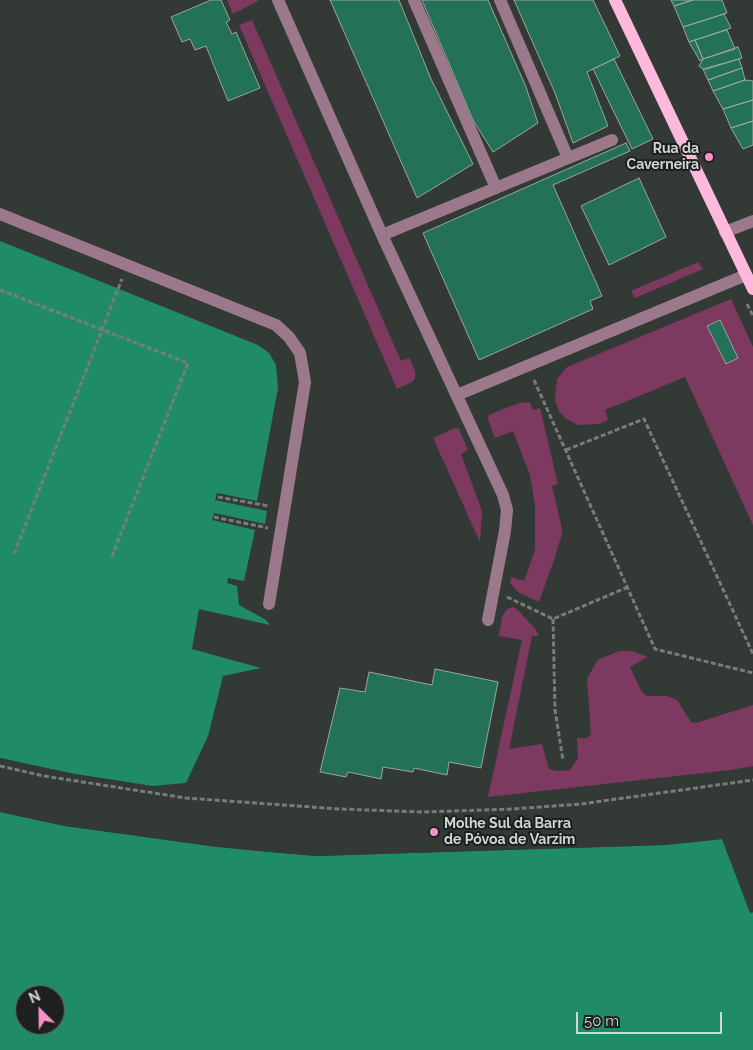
<!DOCTYPE html>
<html>
<head>
<meta charset="utf-8">
<style>
  body { margin:0 }
  #map { position:relative; width:753px; height:1050px; overflow:hidden; background:#333a36; font-family:Raleway,sans-serif }
  canvas { display:block }
  .north { position:absolute; left:15px; top:985px; width:50px; height:50px; box-sizing:border-box; background:#1d201e; border:1px solid #656866; border-radius:50%; rotate:337deg; font-size:14px; font-weight:700; line-height:20px; text-align:center; color:#d1d5d3 }
  .north::after { content:''; display:block; margin:auto; width:18px; height:22px; background:#f98fca; clip-path:polygon(50% 0,100% 100%,50% 72%,0 100%) }
  .scale { position:absolute; left:576px; top:1012px; width:146px; height:22px; box-sizing:border-box; border:2px solid #d1d5d3; border-top:0; padding-left:6px; font-size:15px; line-height:18px; white-space:nowrap; color:#d1d5d3; -webkit-text-stroke:4px #1d201e; paint-order:stroke }
</style>
</head>
<body>
<div id="map">
<canvas width="753" height="1050"></canvas>
<div class="north">N</div>
<div class="scale">50 m</div>
</div>
<script>
const ctx = document.querySelector('canvas').getContext('2d');
ctx.lineJoin = 'round';
function fill(path, color) { ctx.fillStyle = color; ctx.fill(path, 'evenodd'); }
const poly = rows => new Path2D(rows.map(r => 'M' + r).join(''));
function strokePath(path, color, width, dash) { ctx.strokeStyle = color; ctx.lineWidth = width; ctx.lineCap = dash ? 'butt' : 'round'; ctx.setLineDash(dash || []); ctx.stroke(path); }
function write(font, color, halo, rows, align = 'center') {
  ctx.font = font + ' Raleway,sans-serif'; ctx.lineWidth = 4; ctx.setLineDash([]); ctx.textBaseline = 'middle'; ctx.strokeStyle = halo; ctx.fillStyle = color; for (const [text, x, y, turn = 0] of rows) {
    ctx.save(); ctx.translate(x, y); ctx.rotate((+turn || 0) * Math.PI / 180); ctx.textAlign = isNaN(turn) ? turn : align; if (halo) ctx.strokeText(text, 0, 0); ctx.fillText(text, 0, 0); ctx.restore();
  }
}
const green = poly([
  [227,0,258,0,258,1,233,14],
  [252,20,401,361,409,358,415,371,415,378,412,382,397,389,239,25],
  [698,262,703,269,635,298,631,291],
  [731,299,753,347,753,525,685,377,605,410,608,420,599,424,578,425,565,418,559,411,555,400,557,379,567,367],
  [530,402,533,410,540,408,558,484,552,486,561,524,562,534,555,557,539,602,518,592,510,583,511,577,524,581,535,550,535,505,530,475,513,431,495,438,488,419,489,415,503,409,520,403],
  [455,428,459,429,468,450,461,454,482,511,480,542,433,438],
  [513,607,519,611,536,630,539,636,532,636,509,749,542,744,549,769,557,771,570,770,578,758,577,738,587,738,591,734,587,678,598,660,619,651,632,651,648,657,630,667,642,692,647,696,667,696,677,700,691,722,696,723,753,705,753,766,730,770,488,797,522,640,499,636,502,617,507,609]
]);
const water = poly([
  [0,241,258,345,269,353,276,365,278,388,257,501,217,493,215,500,267,511,265,524,214,513,212,520,255,530,244,581,228,578,227,583,237,586,239,605,266,620,270,625,199,609,192,649,261,668,223,676,208,736,186,783,152,786,67,773,0,758],
  [0,812,65,826,216,847,316,856,665,845,722,839,751,913,753,912,753,1050,0,1050],
  [25,995,55,995,55,1025,25,1025]
]);
const pier = poly([
  [0,758,75,774,165,788,152,789,66,775,0,760],
  [0,810,66,823,216,844,316,853,665,843,722,836,753,912,750,913,722,839,665,845,316,856,248,850,65,826,0,812]
]);
const building = poly([
  [211,0,221,0,230,20,226,22,232,34,236,32,260,88,228,101,206,46,195,50,190,39,182,42,171,17,211,0],
  [330,0,399,0,431,79,473,164,417,198,330,0],
  [422,0,488,0,526,87,538,123,493,152,473,120,422,0],
  [514,0,593,0,620,56,587,72,608,126,573,143,555,93,514,0],
  [671,0,693,0,674,6,671,0],
  [693,0,722,0,727,13,683,27,674,6,693,0],
  [724,14,731,28,689,42,683,27,724,14],
  [727,30,735,49,703,59,695,40,727,30],
  [695,40,703,59,700,61,689,42,695,40],
  [738,47,742,58,707,69,703,69,699,66,703,59,738,47],
  [614,59,653,139,632,149,593,69,614,59],
  [739,59,742,68,708,80,703,69,739,59],
  [742,68,745,80,713,91,708,80,742,68],
  [745,80,753,81,753,100,723,109,713,91,745,80],
  [753,100,753,121,731,128,723,109,753,100],
  [753,121,753,145,743,149,731,128,753,121],
  [626,143,630,151,553,185,602,296,590,301,593,309,479,360,423,233,626,143],
  [639,178,666,237,609,265,581,206,639,178],
  [720,320,738,358,726,364,707,326,720,320],
  [435,669,498,682,481,768,449,762,447,775,414,768,413,772,383,767,381,779,348,772,346,777,320,772,340,688,365,692,369,672,432,685,435,669]
]);
const path = poly([
  [0,290,188,363,111,559],
  [747,304,753,316],
  [534,380,655,649,753,673],
  [566,450,644,419,753,654],
  [218,497,269,506],
  [214,517,268,528],
  [14,554,122,279],
  [507,597,553,619,628,587],
  [553,619,555,710,563,760],
  [0,766,44,776,186,798,339,809,423,812,513,809,581,804,753,780]
]);
const minor = poly([
  [278,0,382,235,503,495,507,510,505,531,488,620],
  [414,0,496,188],
  [500,0,568,158],
  [0,214,276,325,289,337,300,353,305,382,269,604],
  [725,232,753,221],
  [382,235,612,140],
  [457,395,746,275]
]);
const major = poly([
  [615,0,753,289]
]);
const markers = [
  [709,157,5,"#f98fca"],
  [434,832,5,"#f98fca"]
];
const poiNames = [
  ["Rua da",699,149],
  ["Caverneira",699,165],
  ["Molhe Sul da Barra",444,824,"left"],
  ["de Póvoa de Varzim",444,840,"left"]
];
fill(green, '#7d3960');
fill(water, '#1f8b69');
fill(pier, '#333a36');
fill(building, '#237156');
strokePath(building, '#9da4a1', 1);
strokePath(path, '#777d7a', 3, [5, 2.5]);
strokePath(minor, '#9b798b', 12);
strokePath(major, '#ffb9dd', 12);
for (const [x, y, r, color] of markers) { const dot = new Path2D(); dot.arc(x, y, r, 0, 2 * Math.PI); ctx.fillStyle = color; ctx.fill(dot); strokePath(dot, '#1d201e', 2); }
write('bold 14px', '#d1d5d3', '#1d201e', poiNames, 'right');
</script>
</body>
</html>
